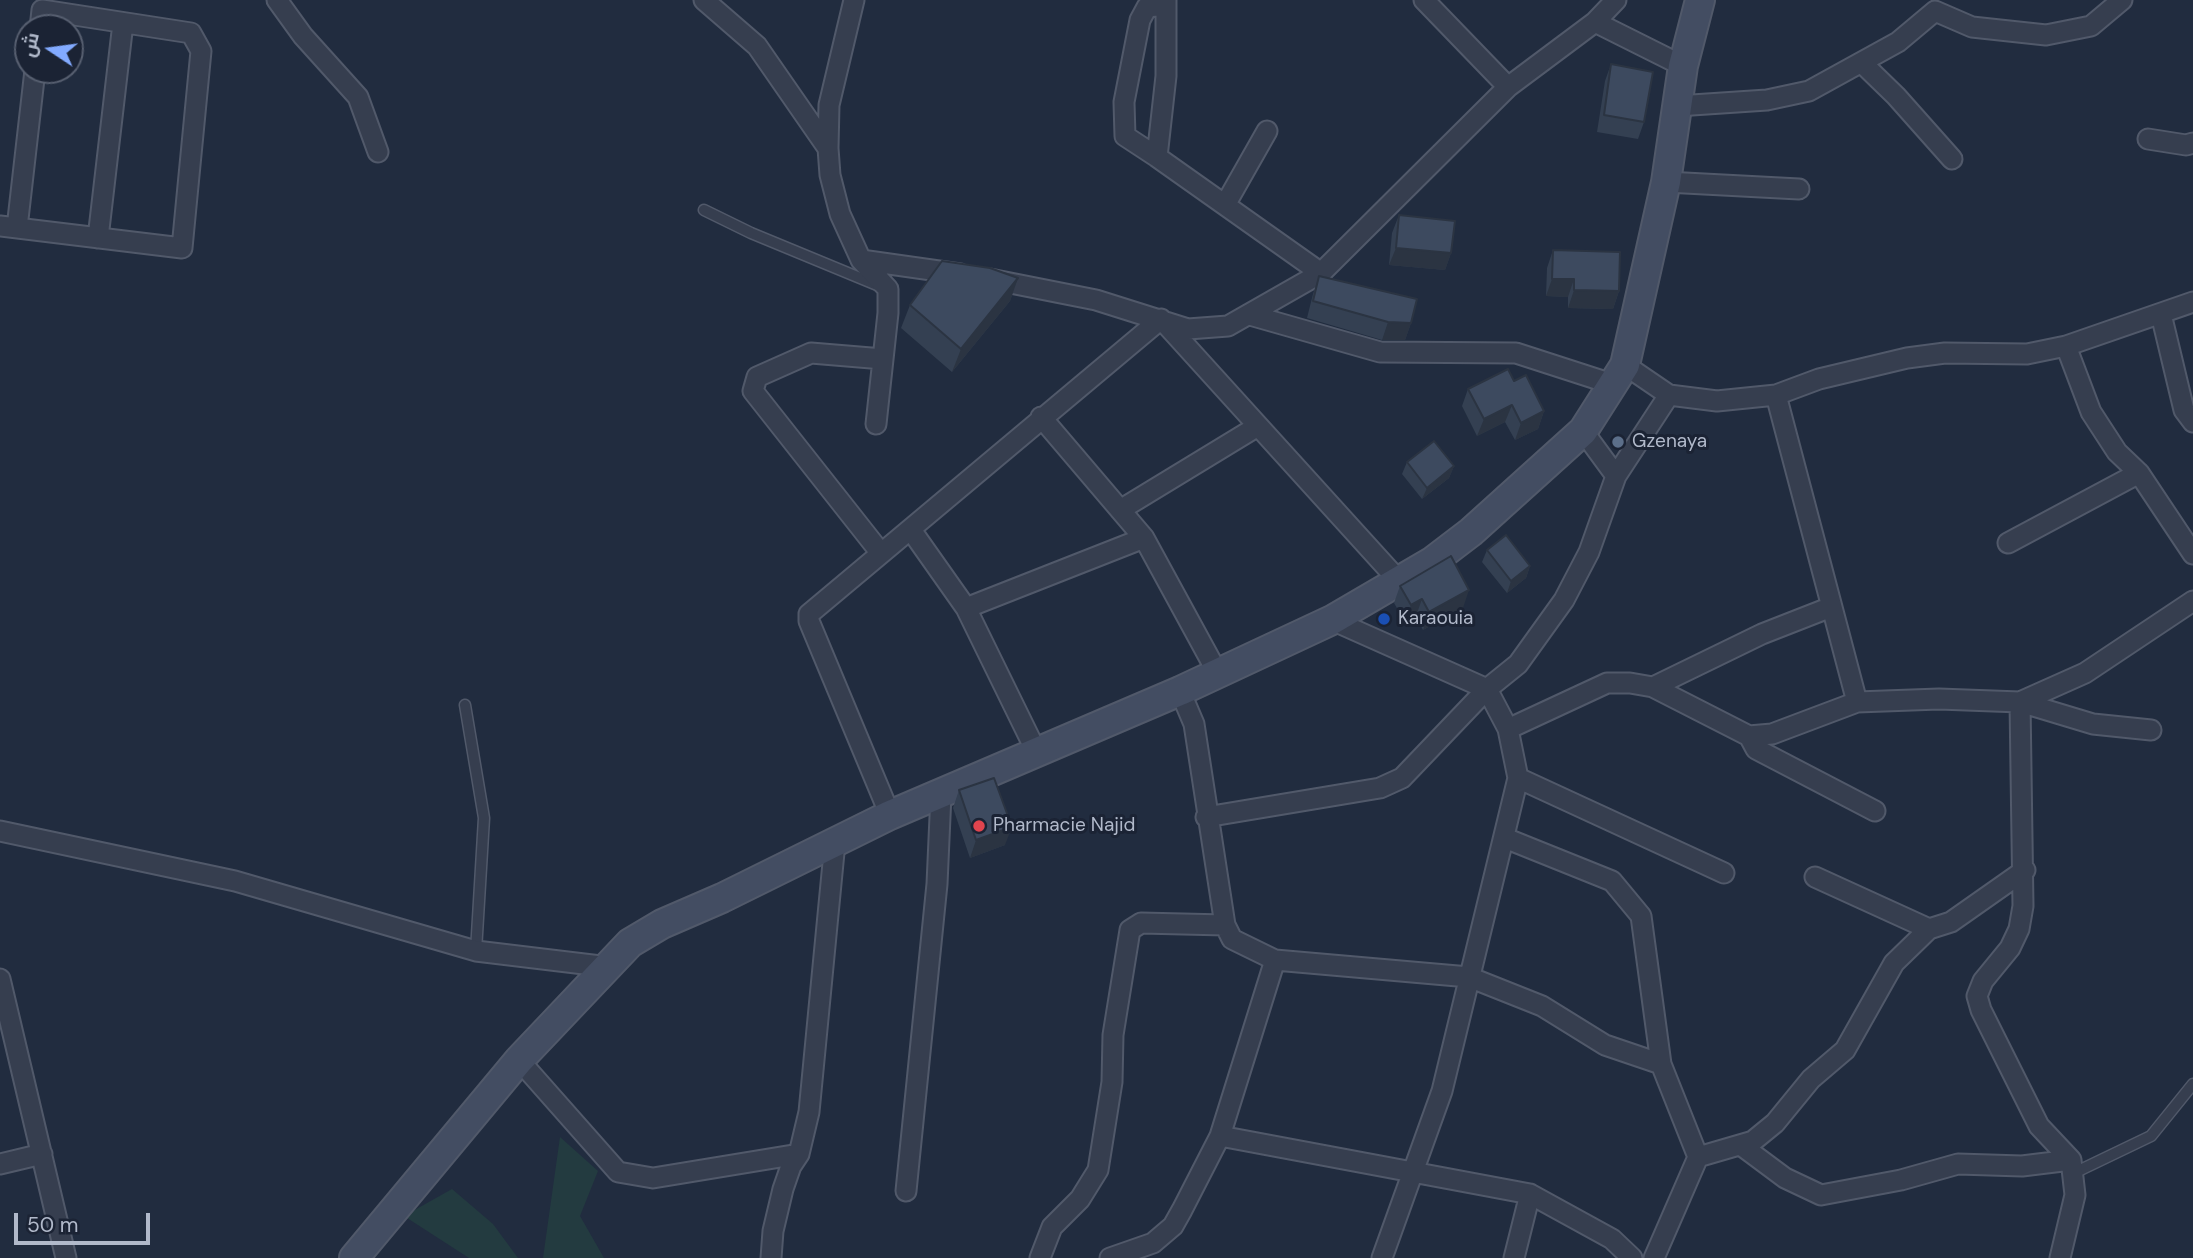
<!DOCTYPE html>
<html>
<head>
<meta charset="utf-8">
<style>
  body { margin:0 }
  #map { position:relative; width:2193px; height:1258px; overflow:hidden; background:#212c3f; font-family:"DM Sans",Cairo,sans-serif }
  canvas { display:block }
  .north { position:absolute; left:14px; top:14px; width:70px; height:70px; box-sizing:border-box; background:#1b2334; border:2px solid #575f70; border-radius:50%; rotate:283deg; font-size:19px; font-weight:700; line-height:28px; text-align:center; color:#b1b9ca }
  .north::after { content:''; display:block; margin:auto; width:24px; height:32px; background:#82aaff; clip-path:polygon(50% 0,100% 100%,50% 72%,0 100%) }
  .scale { position:absolute; left:14px; top:1213px; width:136px; height:32px; box-sizing:border-box; border:4px solid #b1b9ca; border-top:0; padding-left:9px; font-size:21px; line-height:24px; white-space:nowrap; color:#b1b9ca; -webkit-text-stroke:5px #1b2334; paint-order:stroke }
</style>
</head>
<body>
<div id="map">
<canvas width="2193" height="1258"></canvas>
<div class="north">ش</div>
<div class="scale">50 m</div>
</div>
<script>
const ctx = document.querySelector('canvas').getContext('2d');
ctx.lineJoin = 'round';
function fill(path, color) { ctx.fillStyle = color; ctx.fill(path, 'evenodd'); }
const poly = rows => new Path2D(rows.map(r => 'M' + r).join(''));
function strokePath(path, color, width, dash) { ctx.strokeStyle = color; ctx.lineWidth = width; ctx.lineCap = dash ? 'butt' : 'round'; ctx.setLineDash(dash || []); ctx.stroke(path); }
function write(font, color, halo, rows, align = 'center') {
  ctx.font = font + ' "DM Sans",sans-serif'; ctx.lineWidth = 6; ctx.setLineDash([]); ctx.textBaseline = 'middle'; ctx.strokeStyle = halo; ctx.fillStyle = color; for (const [text, x, y, turn = 0] of rows) {
    ctx.save(); ctx.translate(x, y); ctx.rotate((+turn || 0) * Math.PI / 180); ctx.textAlign = isNaN(turn) ? turn : align; if (halo) ctx.strokeText(text, 0, 0); ctx.fillText(text, 0, 0); ctx.restore();
  }
}
const green = poly([
  [560,1137,598,1171,580,1216,604,1258,543,1258],
  [452,1189,493,1224,518,1258,469,1258,404,1216]
]);
const lane = poly([
  [704,210,751,233,877,285],
  [465,705,484,818,476,951],
  [2074,1173,2151,1136,2193,1084]
]);
const street = poly([
  [277,0,303,36,358,97,378,152],
  [704,0,757,46,827,147],
  [854,0,829,105,828,148,830,175,840,214,861,260,888,289,888,313,876,424],
  [1166,0,1166,76,1157,157,1321,273],
  [1424,0,1508,87],
  [1595,22,1683,66],
  [1862,63,1896,96,1952,159],
  [1677,106,1767,100,1809,91,1898,42,1935,11,1972,27,2046,35,2091,26,2122,0],
  [2148,139,2186,145,2193,143],
  [1157,157,1125,136,1124,102,1140,20,1147,7,1166,5],
  [1666,182,1799,189],
  [1225,205,1267,131],
  [0,226,182,248,201,51,191,33,42,10,40,28],
  [17,228,35,70],
  [98,238,123,23],
  [861,260,960,274],
  [990,279,1096,300,1188,329,1228,326,1321,273,1508,87,1595,22,1616,0],
  [2161,314,2184,410,2193,422],
  [1250,315,1380,352,1516,353,1615,385],
  [1164,322,1399,581],
  [2066,346,2091,412,2117,452,2139,473,2193,554],
  [1625,365,1669,395,1717,401,1776,395,1819,379,1907,358,1945,353,2027,354,2066,346,2193,302],
  [1776,395,1857,702],
  [1041,417,1144,538,1217,672],
  [1616,476,1669,395],
  [1120,510,1258,426],
  [911,530,966,608,1037,753],
  [2008,543,2139,473],
  [880,552,753,391,757,377,811,353,883,359],
  [966,608,1144,538],
  [1332,620,1487,689,1508,729,1518,778,1442,1091,1382,1258],
  [1653,687,1762,634,1831,607],
  [1180,691,1194,724,1225,925,1232,939,1275,960,1469,977,1542,1006,1605,1045,1661,1064],
  [2020,702,2023,906,2019,929,2010,948,1983,981,1977,996,1981,1010,2039,1126,2071,1160,2075,1195,2060,1258],
  [2020,702,2085,673,2193,601],
  [1508,729,1607,683,1630,683,1653,687,1749,736,1772,734,1857,702,1939,699,2020,702,2093,724,2151,730],
  [1749,736,1756,749,1875,811],
  [1518,778,1724,873],
  [890,815,809,621,809,614,1161,319],
  [1206,817,1380,788,1402,778,1487,689,1518,664,1564,600,1589,552,1616,476,1583,431],
  [0,831,235,881,476,951,609,967],
  [1505,838,1612,881,1641,916,1661,1064,1698,1157],
  [1815,877,1929,929],
  [0,979,66,1258],
  [519,1060,618,1172,653,1178,799,1154],
  [1220,1136,1530,1194,1612,1239,1632,1258],
  [1742,1146,1785,1178,1821,1195,1901,1180,1958,1164,2022,1166,2071,1160],
  [0,1164,42,1154],
  [906,1191,937,884,941,794],
  [771,1258,773,1231,783,1189,791,1166,799,1154,809,1112,835,842],
  [1040,1258,1052,1227,1080,1199,1098,1170,1112,1082,1113,1035,1130,930,1141,923,1225,925],
  [1110,1258,1153,1243,1173,1226,1182,1210,1220,1136,1275,960],
  [1514,1258,1530,1194],
  [1654,1258,1698,1157,1753,1141,1775,1123,1811,1079,1845,1050,1894,963,1929,929,1951,922,2025,870]
]);
const secondary = poly([
  [354,1258,519,1060,630,943,662,924,722,898,890,815,1180,691,1332,620,1433,561,1471,532,1583,431,1625,365,1666,182,1683,66,1700,0]
]);
const wall = poly([
  [1611,64,1644,122,1638,139,1597,132,1605,81],
  [1399,215,1451,253,1445,270,1389,265,1392,233],
  [1553,250,1619,291,1613,309,1568,308,1568,297,1546,296,1547,268],
  [1319,276,1411,323,1405,340,1382,340,1307,318,1313,294],
  [1018,278,1010,301,952,372,901,328,910,305],
  [1514,381,1544,411,1538,429,1515,440,1505,422,1477,436,1462,406,1468,389],
  [1407,462,1454,466,1449,478,1422,499,1402,474],
  [1487,550,1530,566,1526,578,1507,593,1482,562],
  [1400,586,1463,608,1423,630,1416,616,1405,622,1394,603],
  [959,790,1005,845,970,858,953,808]
]);
const shadedWall = poly([
  [1396,248,1451,253,1445,270,1389,265],
  [1018,278,1010,301,952,372,961,349],
  [1552,279,1574,279,1568,297,1546,296],
  [1574,290,1619,291,1613,309,1568,308],
  [1388,322,1411,323,1405,340,1382,340],
  [1512,405,1505,422,1477,436,1484,419],
  [1544,411,1538,429,1515,440,1521,423],
  [1454,466,1449,478,1422,499,1427,488],
  [1530,566,1526,578,1507,593,1511,581],
  [1469,590,1463,608,1423,630,1429,612],
  [1422,599,1416,616,1405,622,1411,605],
  [1012,827,1005,845,970,858,976,840]
]);
const building = poly([
  [1611,64,1653,72,1644,122,1604,115,1611,64],
  [1399,215,1455,221,1451,253,1396,248,1399,215],
  [1553,250,1620,252,1619,291,1574,290,1574,279,1552,279,1553,250],
  [942,261,990,268,1018,278,961,349,910,305,942,261],
  [1319,276,1417,299,1411,323,1388,322,1313,301,1319,276],
  [1508,369,1514,381,1526,375,1544,411,1521,423,1512,405,1484,419,1468,389,1508,369],
  [1434,441,1454,466,1427,488,1407,462,1434,441],
  [1506,535,1530,566,1511,581,1487,550,1506,535],
  [1451,556,1469,590,1429,612,1422,599,1411,605,1400,586,1451,556],
  [994,778,1012,827,976,840,959,790,994,778]
]);
const markers = [
  [1618,442,7,"#5c6f8a"],
  [1384,619,7,"#1a4fb4"],
  [979,826,7,"#e0444e"]
];
const poiNames = [
  ["Gzenaya",1632,442],
  ["Karaouia",1398,619],
  ["Pharmacie Najid",993,826]
];
fill(green, '#233b40');
strokePath(lane, '#51596a', 13);
strokePath(street, '#51596a', 23);
strokePath(secondary, '#51596a', 32);
strokePath(lane, '#363e4f', 10);
strokePath(street, '#363e4f', 19);
strokePath(secondary, '#434d62', 28);
fill(wall, '#344052');
fill(shadedWall, '#2b3442');
fill(building, '#3d4a5f');
strokePath(building, '#2b3442', 2);
for (const [x, y, r, color] of markers) { const dot = new Path2D(); dot.arc(x, y, r, 0, 2 * Math.PI); ctx.fillStyle = color; ctx.fill(dot); strokePath(dot, '#1b2334', 2.5); }
write('19px', '#b1b9ca', '#1b2334', poiNames, 'left');
</script>
</body>
</html>
